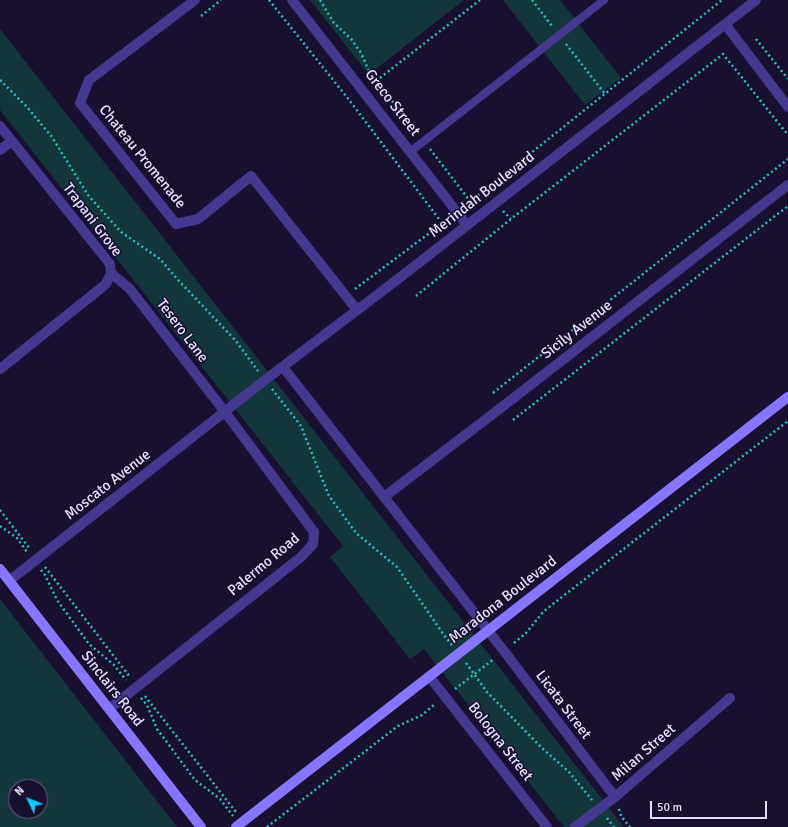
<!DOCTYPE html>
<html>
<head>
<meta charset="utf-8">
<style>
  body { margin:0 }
  #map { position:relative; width:788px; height:827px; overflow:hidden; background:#19102f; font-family:Signika,sans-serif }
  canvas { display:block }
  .north { position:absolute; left:8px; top:779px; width:40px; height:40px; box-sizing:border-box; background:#19102f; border:1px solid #6b6282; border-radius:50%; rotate:313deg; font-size:11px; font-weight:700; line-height:16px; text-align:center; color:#e5deff }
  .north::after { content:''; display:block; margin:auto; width:14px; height:18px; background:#0accff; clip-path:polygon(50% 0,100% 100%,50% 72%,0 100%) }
  .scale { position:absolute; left:650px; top:801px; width:117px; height:18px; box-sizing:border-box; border:2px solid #e5deff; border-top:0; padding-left:5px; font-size:12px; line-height:14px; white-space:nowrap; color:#e5deff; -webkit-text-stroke:3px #19102f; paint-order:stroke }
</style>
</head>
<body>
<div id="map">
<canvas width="788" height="827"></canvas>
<div class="north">N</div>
<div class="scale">50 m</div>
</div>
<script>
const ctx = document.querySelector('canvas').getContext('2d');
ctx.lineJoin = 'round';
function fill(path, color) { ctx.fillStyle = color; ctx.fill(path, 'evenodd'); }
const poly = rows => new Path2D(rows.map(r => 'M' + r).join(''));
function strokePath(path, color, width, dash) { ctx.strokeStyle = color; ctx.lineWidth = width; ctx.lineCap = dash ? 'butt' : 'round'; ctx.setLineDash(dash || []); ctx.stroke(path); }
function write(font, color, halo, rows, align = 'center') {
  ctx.font = font + ' Signika,sans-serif'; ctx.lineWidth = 3; ctx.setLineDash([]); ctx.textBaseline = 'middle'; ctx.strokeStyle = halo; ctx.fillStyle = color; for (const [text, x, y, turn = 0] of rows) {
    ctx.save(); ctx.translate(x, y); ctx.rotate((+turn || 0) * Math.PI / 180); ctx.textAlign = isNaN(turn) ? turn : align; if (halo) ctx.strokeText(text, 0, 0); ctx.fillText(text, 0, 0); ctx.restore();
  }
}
const green = poly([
  [310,0,464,0,372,72,366,71],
  [503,0,560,0,621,78,585,105],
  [0,29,624,827,564,827,424,649,410,659,330,557,343,546,0,110],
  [0,599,177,827,0,827],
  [16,787,40,787,40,811,16,811]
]);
const path = poly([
  [269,0,350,101,442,223],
  [320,0,334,23,352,40,361,53,368,69,374,78,417,133],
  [532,0,552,26],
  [201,16,221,0],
  [756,39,788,79],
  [566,44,605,94],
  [0,80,27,107,52,137,88,195,121,232,160,259,179,281,236,341,258,371],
  [376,81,480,0],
  [430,149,470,201],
  [466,205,722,0],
  [503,211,511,219],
  [355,289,448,219],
  [416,296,511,219,723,54,788,135],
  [272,389,301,426,329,496,356,533,397,567,444,635,452,645],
  [493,393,788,159],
  [513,420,788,206],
  [0,510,30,549],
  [0,526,17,538,27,552],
  [45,567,130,677],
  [41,570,45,575,57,600,89,644,114,665,126,680],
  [514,643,526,633,544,611,788,421],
  [466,663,487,692,543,749,569,772,592,800],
  [455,689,494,659],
  [145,696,236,812],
  [141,698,147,705,157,729,195,780,220,799,233,816],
  [619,809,621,816,630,827],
  [607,818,614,827],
  [267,827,398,726,422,715,435,704]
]);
const lane = poly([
  [410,152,604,0]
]);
const street = poly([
  [195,0,89,80,80,103,176,224,198,219,251,176,357,310],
  [292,0,467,225],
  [725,24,788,107],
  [0,126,110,264,111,273,106,284,0,369],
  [0,150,12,141],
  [283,367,504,651,615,797],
  [384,497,502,407,788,185],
  [9,581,265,380,402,276,756,0],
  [429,676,547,827],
  [109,709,301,557,313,544,314,532,225,412,130,289,111,273],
  [575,827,615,797,730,698]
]);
const secondary = poly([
  [0,569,201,827],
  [236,827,788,397]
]);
const streetNames = [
  ["Greco Street",392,103,52],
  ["Chateau Promenade",142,157,51],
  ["Merindah Boulevard",482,195,-38],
  ["Trapani Grove",92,220,53],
  ["Sicily Avenue",577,330,-38],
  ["Tesero Lane",182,331,53],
  ["Moscato Avenue",108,485,-38],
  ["Palermo Road",264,565,-40],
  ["Maradona Boulevard",503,600,-38],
  ["Sinclairs Road",112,689,52],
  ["Licata Street",563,705,53],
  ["Bologna Street",500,742,52],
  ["Milan Street",644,753,-41]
];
fill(green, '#123639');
strokePath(path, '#27c1c9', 2.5, [2, 3]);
strokePath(lane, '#453891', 8);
strokePath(street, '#453891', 10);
strokePath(secondary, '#8775ff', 10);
write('15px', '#e5deff', '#19102f', streetNames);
</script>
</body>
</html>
